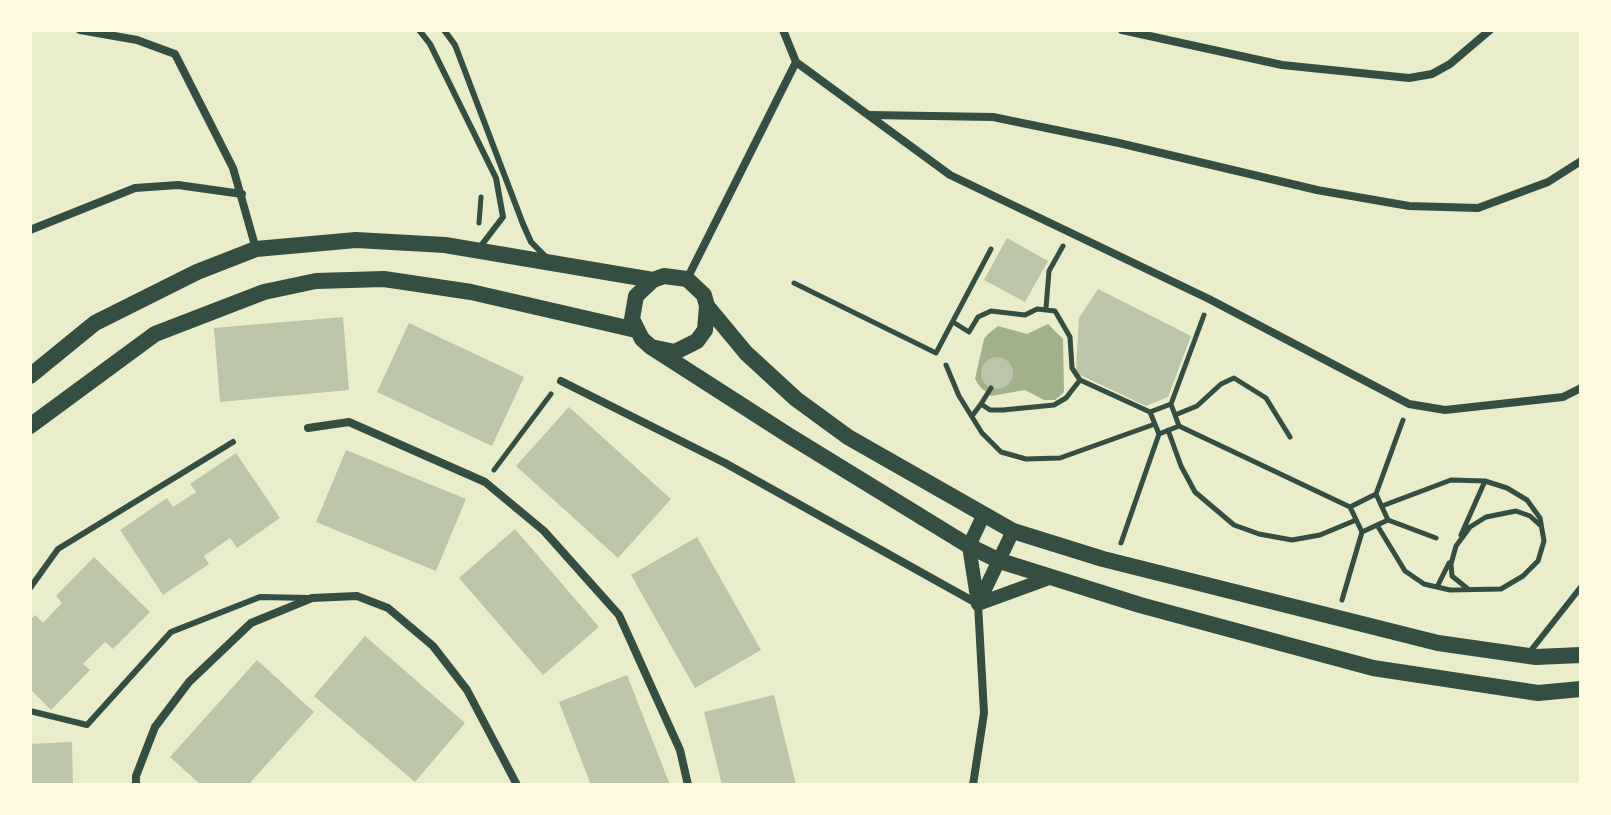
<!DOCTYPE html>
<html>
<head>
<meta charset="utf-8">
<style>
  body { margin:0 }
  #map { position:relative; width:1611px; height:815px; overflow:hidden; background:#e9edc9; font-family:Overpass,sans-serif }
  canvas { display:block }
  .frame { position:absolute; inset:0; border:32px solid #fefae0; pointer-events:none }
</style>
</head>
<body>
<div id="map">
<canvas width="1611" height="815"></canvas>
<div class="frame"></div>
</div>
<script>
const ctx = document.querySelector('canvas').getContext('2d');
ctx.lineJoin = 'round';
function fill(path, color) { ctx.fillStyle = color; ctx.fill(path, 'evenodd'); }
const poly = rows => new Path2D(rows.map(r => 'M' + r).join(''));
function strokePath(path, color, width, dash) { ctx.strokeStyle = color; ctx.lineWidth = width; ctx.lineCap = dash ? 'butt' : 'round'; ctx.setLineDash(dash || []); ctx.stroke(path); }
const water = poly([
  [1048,324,1063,339,1064,392,1055,400,1044,400,1025,390,991,396,981,388,975,379,984,339,988,334,998,326,1027,334]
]);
const building = poly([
  [1007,238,1048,261,1025,302,984,280],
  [1098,289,1191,336,1168,397,1146,406,1076,373,1079,318],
  [343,317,349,390,220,402,214,328],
  [409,323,524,377,492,446,377,392],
  '981 373a16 16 0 1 1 32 0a16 16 0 1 1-32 0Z',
  [569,407,671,499,618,558,516,466],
  [346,450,466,499,436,571,316,522],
  [236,453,280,518,237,548,230,538,204,556,209,564,163,595,120,530,167,498,173,507,196,492,190,484],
  [515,529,599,627,543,675,459,578],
  [697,537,761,650,695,688,631,575],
  [94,557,150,612,113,649,105,642,83,664,90,670,51,710,30,689,30,620,35,615,43,623,62,603,56,596],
  [365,636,465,723,415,782,314,696],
  [257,660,314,712,248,785,201,785,170,757],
  [627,675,670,785,591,785,559,702],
  [774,695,796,785,722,785,704,712],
  [72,742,73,785,30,785,30,744]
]);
const path = poly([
  [479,223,481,197],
  [794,283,936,353,991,249],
  [1046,308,1049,271,1063,246],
  [953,322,969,332,978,317,991,311,1025,315,1037,309,1055,311,1070,337,1072,368,1080,380,1150,412,1171,404,1179,426,1159,434,1150,412],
  [946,365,959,396,982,433,1001,452,1026,459,1060,458,1155,424],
  [981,404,991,388],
  [1171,404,1204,315],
  [1175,415,1197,406,1221,384,1234,378,1266,398,1290,437],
  [972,416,981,404,990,410,1003,410,1054,405,1066,398,1080,380],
  [1179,426,1350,507,1376,494,1388,520,1362,532,1350,507],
  [1168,430,1181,466,1195,492,1234,525,1259,534,1292,540,1320,535,1356,520],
  [494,470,551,394],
  [1376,494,1403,420],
  [1388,520,1436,538],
  [1377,525,1405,571,1424,584,1450,590,1501,589,1523,576,1538,561,1544,541,1540,518,1527,500,1507,488,1485,481,1451,480,1382,506],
  [1461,535,1485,481],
  [1121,543,1159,434],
  [1437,587,1449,563],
  [1468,589,1452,576,1451,564,1456,546,1470,527,1486,517,1516,511,1530,516,1540,525],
  [1342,600,1362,532]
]);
const service = poly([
  [419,30,430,44,496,178,503,217,480,247],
  [444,30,455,45,523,224,531,242,546,257],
  [30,588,58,549,233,442],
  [1529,653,1581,587],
  [30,711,87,725,171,632,260,597,309,598]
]);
const minor = poly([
  [80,30,137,40,175,54,233,168,256,249],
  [783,30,796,62,950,175,1209,299,1409,404,1445,410,1563,397,1581,388],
  [1122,30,1282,65,1409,78,1432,74,1450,64,1490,30],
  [870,115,993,117,1119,143,1317,190,1409,206,1478,208,1548,182,1581,161],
  [30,230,135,188,178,185,242,194],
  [687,279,796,62],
  [561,381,725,463,978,604,984,713,973,785],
  [308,428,349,422,485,482,544,531,619,615,680,750,688,785],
  [136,785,136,776,155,727,189,682,251,623,312,598,357,596,388,608,433,646,467,690,517,785]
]);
const tertiary = poly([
  [983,516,969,546,978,604,1013,531],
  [978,604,1052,577]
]);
const secondary = poly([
  [707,306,746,353,796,399,848,437,1013,531,1103,559,1438,643,1536,657,1581,655],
  [651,347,675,352,697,341,705,330,707,306,704,295,687,279,664,276,653,280,636,296,632,319,642,339,651,347,788,435,969,546,1000,561,1140,605,1373,668,1538,693,1581,689],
  [30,376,95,323,197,272,256,249,356,240,445,245,653,280],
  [30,426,155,334,264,292,316,281,384,279,471,292,636,330]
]);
fill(water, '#a3b18a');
fill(building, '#bcc5a7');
strokePath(path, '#344e41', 5);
strokePath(service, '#344e41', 6);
strokePath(minor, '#344e41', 8);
strokePath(tertiary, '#344e41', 14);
strokePath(secondary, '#344e41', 16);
</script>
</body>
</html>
